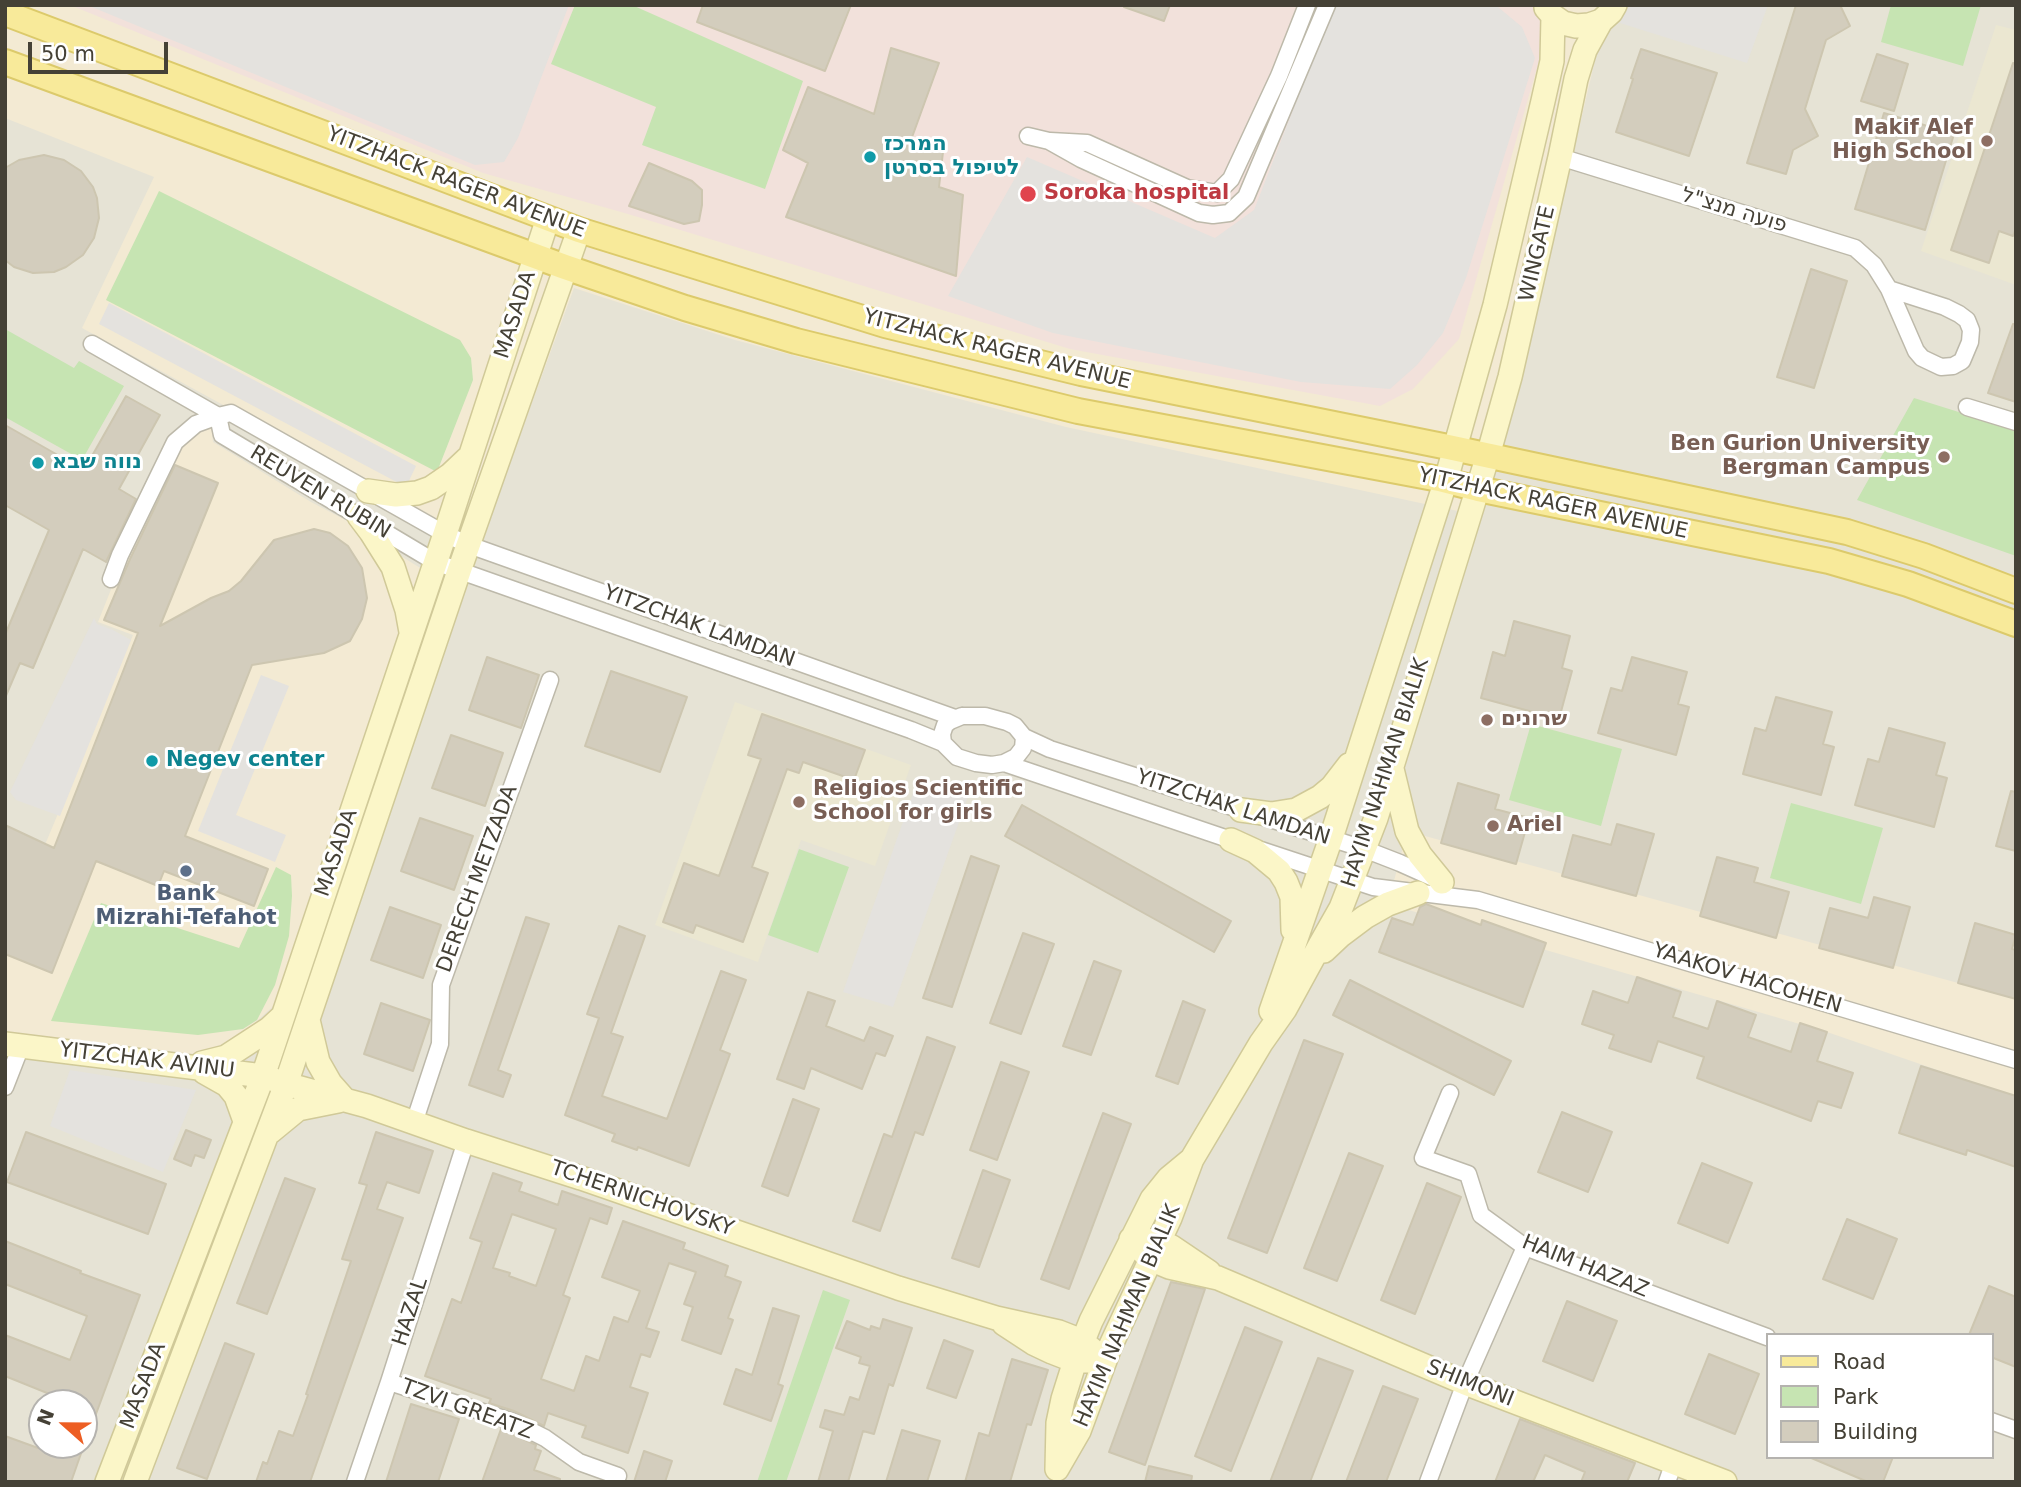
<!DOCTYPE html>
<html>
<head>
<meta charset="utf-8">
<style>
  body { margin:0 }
  #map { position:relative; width:2021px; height:1487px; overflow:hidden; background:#f2f0e7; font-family:"DejaVu Sans",sans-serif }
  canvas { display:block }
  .frame { position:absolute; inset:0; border:7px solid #454136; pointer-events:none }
  .legend { position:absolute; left:1766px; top:1333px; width:228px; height:126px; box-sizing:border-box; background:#fff; border:2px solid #b5b3af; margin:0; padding:9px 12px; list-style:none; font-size:21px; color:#454136 }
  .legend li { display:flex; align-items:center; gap:14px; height:35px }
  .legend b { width:35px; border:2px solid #b5b3af }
  .north { position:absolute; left:28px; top:1389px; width:70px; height:70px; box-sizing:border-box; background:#fff; border:2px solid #b5b3af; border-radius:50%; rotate:291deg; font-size:19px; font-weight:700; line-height:28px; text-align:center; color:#454136 }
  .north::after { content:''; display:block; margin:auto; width:24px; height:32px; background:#ed5e23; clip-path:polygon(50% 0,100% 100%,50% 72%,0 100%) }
  .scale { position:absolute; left:28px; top:42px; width:140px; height:32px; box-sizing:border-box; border:4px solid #454136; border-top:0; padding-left:9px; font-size:21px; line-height:24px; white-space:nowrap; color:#454136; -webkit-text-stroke:5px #fff; paint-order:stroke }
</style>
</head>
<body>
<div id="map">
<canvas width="2021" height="1487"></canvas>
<div class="frame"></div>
<ul class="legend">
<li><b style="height:9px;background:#f8ea9a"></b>Road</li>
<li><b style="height:19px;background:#c6e4b2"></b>Park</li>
<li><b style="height:19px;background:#d3cdbd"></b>Building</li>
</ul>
<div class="north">N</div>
<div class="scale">50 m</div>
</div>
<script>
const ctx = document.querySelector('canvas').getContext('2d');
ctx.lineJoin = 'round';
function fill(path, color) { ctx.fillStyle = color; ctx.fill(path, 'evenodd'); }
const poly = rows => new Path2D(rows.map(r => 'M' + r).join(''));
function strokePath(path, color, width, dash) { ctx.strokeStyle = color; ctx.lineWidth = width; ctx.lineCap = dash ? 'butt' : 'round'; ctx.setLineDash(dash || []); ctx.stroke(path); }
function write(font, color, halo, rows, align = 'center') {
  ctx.font = font + ' "DejaVu Sans",Heebo,sans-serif'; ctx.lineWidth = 6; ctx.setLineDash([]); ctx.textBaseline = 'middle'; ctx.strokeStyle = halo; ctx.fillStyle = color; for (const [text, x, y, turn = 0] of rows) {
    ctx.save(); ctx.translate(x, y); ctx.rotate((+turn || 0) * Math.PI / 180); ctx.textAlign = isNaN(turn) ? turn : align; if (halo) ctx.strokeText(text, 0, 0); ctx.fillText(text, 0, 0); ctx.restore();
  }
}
const residential = poly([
  [5,5,2016,5,2016,1482,5,1482],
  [1767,1335,1991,1335,1991,1457,1767,1457],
  [42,1403,84,1403,84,1445,42,1445]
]);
const commercial = poly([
  [5,5,1608,5,1519,384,1481,516,1066,427,735,340,574,288,480,545,82,328,154,177,5,118],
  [211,425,213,442,311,502,355,525,357,529,422,569,279,1001,236,1040,194,1054,5,1032,5,940,133,635,98,622,132,537,169,459,183,444],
  [1407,831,2016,999,2016,1097,1827,1032,1388,904]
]);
const education = poly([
  [1996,25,2016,30,2016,285,1921,251],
  [735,702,911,765,875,866,801,840,758,962,655,925]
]);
const medical = poly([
  [70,5,1555,5,1459,339,1413,389,1380,406,1070,349,628,214,483,173]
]);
const green = poly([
  [575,5,632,5,803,81,765,189,642,145,656,107,551,64],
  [1891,5,1981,5,1963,66,1881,42],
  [159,191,460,340,471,358,473,380,437,472,106,300],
  [5,329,74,368,79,361,124,386,82,460,5,417],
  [1914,398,2016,430,2016,556,1857,500],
  [1531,724,1622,749,1601,826,1509,800],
  [1791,803,1883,828,1861,904,1770,878],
  [799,849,849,867,818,953,768,935],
  [276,867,291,875,292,896,289,936,275,985,257,1020,243,1029,198,1035,51,1021,101,903,239,948],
  [823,1290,850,1300,786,1482,757,1482]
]);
const parking = poly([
  [87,5,569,5,518,138,504,162,475,165],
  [1334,5,1492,5,1498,7,1522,27,1535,58,1466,278,1443,333,1417,365,1390,389,1301,382,1053,333,948,296,1027,157,1215,238,1254,210],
  [1623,5,1768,5,1747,63,1620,23],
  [109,303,416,466,406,487,99,324],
  [94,618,97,624,113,630,131,640,60,816,16,800,10,792],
  [261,675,289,686,236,815,286,835,275,862,198,831],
  [917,782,969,794,893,1007,843,992],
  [70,1070,196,1090,163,1172,50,1126]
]);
const building = poly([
  [703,5,851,5,825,71,697,22,703,5],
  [1125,5,1170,5,1164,21,1124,7,1125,5],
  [1796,5,1840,5,1850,26,1826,40,1805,109,1818,136,1793,150,1786,174,1747,163,1796,5],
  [891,48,939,63,911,140,943,152,939,187,963,195,956,276,786,217,808,163,783,150,808,87,874,114,891,48],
  [1641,49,1717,73,1689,156,1616,132,1633,79,1631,78,1641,49],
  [1877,54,1908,64,1894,111,1861,101,1877,54],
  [2013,63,2016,64,2016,228,2013,236,1999,231,1989,263,1951,250,2013,63],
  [1884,113,1954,134,1925,230,1855,209,1884,113],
  [44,155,64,160,81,171,93,187,97,198,99,218,94,238,83,255,66,267,54,272,33,273,14,267,5,260,5,168,19,160,44,155],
  [649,163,692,181,702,190,702,205,699,221,684,224,629,206,649,163],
  [1811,269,1847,281,1814,388,1777,377,1811,269],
  [2013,324,2016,324,2016,402,1988,393,2013,324],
  [126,396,160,415,119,489,136,499,106,562,83,549,33,668,20,663,5,698,5,635,49,530,5,505,5,425,84,470,126,396],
  [175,465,218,483,160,626,211,598,229,591,241,581,274,540,314,529,330,533,348,546,362,568,367,598,362,619,350,641,324,653,252,665,185,836,268,869,254,906,164,871,158,886,96,861,52,973,5,954,5,825,54,848,138,633,104,620,130,559,175,465],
  [1514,621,1570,636,1562,668,1572,671,1559,719,1481,698,1493,652,1505,656,1514,621],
  [487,657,539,675,521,728,469,710,487,657],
  [1632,657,1687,672,1678,704,1689,707,1676,755,1598,733,1611,688,1622,691,1632,657],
  [611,671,687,697,660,772,585,746,611,671],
  [1776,697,1832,712,1823,744,1834,747,1821,795,1743,774,1755,728,1766,731,1776,697],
  [762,714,865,750,854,780,803,762,799,773,787,769,752,867,768,873,743,942,696,925,693,933,663,922,684,863,719,876,761,759,748,755,762,714],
  [1889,728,1945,743,1936,775,1947,778,1934,827,1855,805,1868,759,1879,762,1889,728],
  [451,735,503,753,485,806,432,788,451,735],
  [1458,783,1499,795,1495,809,1529,818,1516,864,1441,843,1458,783],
  [2011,791,2016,792,2016,851,1996,846,2011,791],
  [1022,805,1231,921,1214,952,1005,836,1022,805],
  [420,818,473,836,454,890,401,871,420,818],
  [1617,824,1654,834,1636,896,1562,876,1573,835,1611,845,1617,824],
  [971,856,999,866,952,1007,923,998,971,856],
  [1717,857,1758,868,1754,882,1789,892,1776,938,1700,916,1717,857],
  [1874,897,1910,907,1893,968,1819,948,1830,908,1868,918,1874,897],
  [1426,904,1481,925,1482,920,1546,943,1523,1007,1379,952,1392,918,1413,925,1420,907,1426,904],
  [390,907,441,925,423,978,371,960,390,907],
  [526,917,549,924,498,1070,511,1075,503,1097,469,1085,526,917],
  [1975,923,2016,935,2012,949,2016,950,2016,999,1958,983,1975,923],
  [619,926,645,936,611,1033,623,1037,602,1096,667,1119,721,971,746,980,720,1050,730,1054,689,1166,638,1147,637,1150,612,1141,615,1134,565,1115,599,1018,587,1014,619,926],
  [1023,933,1054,944,1021,1034,990,1023,1023,933],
  [1094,961,1121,971,1091,1055,1063,1046,1094,961],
  [1637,977,1681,992,1673,1017,1708,1029,1717,1001,1756,1015,1748,1037,1791,1052,1800,1023,1827,1032,1817,1061,1853,1073,1841,1108,1818,1101,1811,1121,1697,1078,1704,1057,1658,1041,1651,1062,1609,1048,1614,1035,1582,1024,1593,991,1628,1003,1637,977],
  [1350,980,1511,1061,1494,1095,1333,1015,1350,980],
  [808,992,835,1001,826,1026,864,1041,870,1027,893,1036,885,1056,876,1053,862,1089,811,1068,804,1089,777,1079,808,992],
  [1183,1001,1205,1010,1178,1084,1156,1076,1183,1001],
  [381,1003,430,1020,413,1071,364,1054,381,1003],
  [927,1037,955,1047,923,1135,915,1132,880,1231,853,1221,884,1134,892,1137,927,1037],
  [1304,1040,1343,1054,1267,1253,1228,1238,1304,1040],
  [1001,1062,1029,1072,997,1160,970,1150,1001,1062],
  [1921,1066,2016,1096,2016,1167,1967,1150,1966,1155,1899,1133,1921,1066],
  [793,1099,819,1109,788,1196,762,1186,793,1099],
  [1562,1112,1612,1132,1588,1192,1538,1172,1562,1112],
  [1103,1113,1131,1124,1069,1289,1041,1279,1103,1113],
  [186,1130,211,1140,204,1158,195,1155,191,1166,174,1159,186,1130],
  [26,1132,166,1184,148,1234,7,1182,26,1132],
  [376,1132,433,1151,419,1193,387,1182,377,1209,403,1218,310,1482,256,1482,263,1462,267,1464,279,1431,293,1436,308,1395,306,1394,351,1261,342,1259,367,1185,359,1183,376,1132],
  [1349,1153,1383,1166,1337,1281,1304,1268,1349,1153],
  [1702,1163,1752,1183,1728,1243,1678,1223,1702,1163],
  [983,1170,1010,1180,979,1267,952,1258,983,1170],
  [493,1173,522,1183,519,1191,558,1205,562,1191,612,1208,607,1224,590,1218,563,1295,570,1298,541,1379,574,1391,586,1356,599,1361,614,1317,628,1322,640,1291,602,1277,623,1221,685,1243,683,1249,728,1266,725,1276,741,1282,728,1318,733,1320,721,1354,682,1340,693,1307,684,1304,696,1272,669,1263,646,1328,659,1332,650,1357,641,1354,630,1387,648,1393,628,1453,582,1437,586,1426,548,1413,544,1426,514,1411,489,1403,491,1399,425,1376,452,1299,461,1303,482,1242,470,1238,493,1173],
  [512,1214,556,1229,536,1286,509,1276,510,1273,493,1268,512,1214],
  [285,1178,315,1189,267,1314,237,1303,285,1178],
  [1427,1183,1461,1197,1415,1314,1381,1300,1427,1183],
  [1847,1219,1897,1239,1873,1299,1823,1279,1847,1219],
  [5,1241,81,1271,80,1273,140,1295,86,1441,84,1441,84,1403,54,1403,57,1397,5,1376,5,1335,70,1360,87,1316,5,1284,5,1241],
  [1171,1282,1205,1289,1145,1465,1109,1452,1171,1282],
  [1989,1286,2016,1297,2016,1367,1991,1357,1991,1335,1969,1335,1989,1286],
  [1567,1301,1617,1321,1593,1381,1543,1361,1567,1301],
  [773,1308,799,1316,778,1384,783,1386,771,1421,724,1404,736,1369,752,1375,773,1308],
  [883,1319,912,1328,893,1386,889,1384,874,1434,863,1431,848,1482,818,1482,833,1431,820,1427,825,1410,844,1415,850,1397,859,1400,870,1366,859,1363,861,1357,836,1348,847,1321,870,1330,871,1326,880,1329,883,1319],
  [1245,1327,1282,1342,1231,1471,1195,1456,1245,1327],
  [944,1340,973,1351,956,1398,927,1388,944,1340],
  [225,1343,254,1354,207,1479,177,1468,225,1343],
  [1709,1354,1759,1374,1735,1434,1685,1414,1709,1354],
  [1318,1358,1353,1371,1310,1482,1270,1482,1318,1358],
  [1012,1359,1048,1370,1031,1425,1027,1424,1010,1482,965,1482,979,1433,989,1436,1012,1359],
  [1383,1386,1418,1399,1386,1482,1346,1482,1383,1386],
  [411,1404,459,1419,438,1482,386,1482,411,1404],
  [1520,1419,1635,1463,1627,1482,1581,1482,1585,1472,1545,1455,1533,1482,1495,1482,1520,1419],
  [501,1429,536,1445,535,1449,541,1451,534,1470,560,1479,560,1482,482,1482,501,1429],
  [902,1430,940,1441,927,1482,886,1482,902,1430],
  [5,1436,38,1448,39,1445,84,1445,71,1482,5,1482,5,1436],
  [644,1451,672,1461,665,1482,634,1482,644,1451],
  [1809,1457,1893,1457,1883,1482,1868,1482,1809,1457],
  [1149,1466,1192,1476,1191,1482,1145,1482,1149,1466]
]);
const street = poly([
  [1028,136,1049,141,1081,159,1199,213,1213,215,1229,213,1246,197,1327,5],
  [1050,141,1087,143,1187,188,1217,193,1231,179,1279,76,1307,5],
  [1560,157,1855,248,1874,265,1889,289],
  [1889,289,1945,307,1959,314,1967,320,1971,330,1970,342,1962,361,1953,366,1941,367,1922,358,1916,351,1889,289],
  [92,344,218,416,222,435,435,562,911,730,943,743],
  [1967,407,2016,422],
  [111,579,120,555,175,442,196,424,218,416,231,413,445,534,469,545,955,718],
  [962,716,985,716,1007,722,1015,726,1024,737,1023,748,1016,757,1004,763,992,765,976,763,957,757,943,743,942,734,945,725,950,721,962,716],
  [1024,737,1050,749,1364,849,1400,863,1438,880],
  [1004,763,1240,843],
  [1261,850,1373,887,1478,900,2016,1060],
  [5,1087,21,1046],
  [1450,1093,1423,1158,1468,1174,1481,1215,1525,1247,1767,1337],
  [414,1123,440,1044,441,985,550,680],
  [389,1382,511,1421,545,1438,579,1462,618,1476],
  [1991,1421,2016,1430],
  [355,1482,389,1382,466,1141],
  [1428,1482,1465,1383,1525,1247],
  [1667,1482,1674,1462]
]);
const secondary = poly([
  [1546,8,1553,16,1563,23,1576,26,1589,25,1601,21,1611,12,1615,5],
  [368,491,396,495,417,493,431,488,450,475,468,458],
  [359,516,371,532,393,567,407,610,411,632],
  [1392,769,1407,831,1420,855,1442,882],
  [1241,810,1271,814,1296,810,1320,797,1332,787,1349,765],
  [1231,840,1255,851,1279,871,1286,882,1292,897,1293,930],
  [1324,951,1341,935,1365,917,1388,904,1418,893],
  [1271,1011,1331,838,1446,480,1495,305,1543,101,1552,61,1553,16],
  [308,1020,318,1062,330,1083,345,1100],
  [5,1044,263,1076,286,1084,367,1106,466,1141,581,1178,898,1288,996,1318,1059,1332,1082,1341,1105,1361],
  [202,1063,226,1057,269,1029,283,1016],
  [204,1072,227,1085,236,1096,245,1121],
  [270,1132,298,1109,338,1101],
  [1131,1239,1150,1259,1169,1267,1218,1278,1465,1383,1725,1482],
  [1144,1240,1159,1241,1172,1247,1209,1272],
  [1004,1324,1033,1343,1052,1352,1075,1361,1090,1361],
  [1057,1469,1079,1431,1110,1347,1170,1218,1192,1159,1261,1043,1285,1009,1320,945,1341,908,1364,849,1376,818,1489,452,1510,377,1560,157,1576,79,1585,50,1601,21],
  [1057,1469,1058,1423,1063,1399,1075,1361,1091,1321,1152,1199,1169,1178,1192,1159],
  [107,1482,263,1076,445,534,548,218],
  [135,1482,286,1084,459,571,579,230]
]);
const primary = poly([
  [5,13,579,230,885,325,1081,373,1448,447,1847,532,1924,556,2016,591],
  [5,62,565,267,685,308,796,341,1078,411,1439,479,1478,489,1829,561,1908,584,2016,624]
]);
const markers = [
  [1987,141,7,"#8d6e63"],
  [870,157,7,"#0f9aa8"],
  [1028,194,9,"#e0444e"],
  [1944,457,7,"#8d6e63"],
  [38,463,7,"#0f9aa8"],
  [1487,720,7,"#8d6e63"],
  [152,761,7,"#0f9aa8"],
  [799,802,7,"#8d6e63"],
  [1493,826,7,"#8d6e63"],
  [186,871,7,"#5c6f8a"]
];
const educationNames = [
  ["Makif Alef",1973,129,"right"],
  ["High School",1973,153,"right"],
  ["Ben Gurion University",1930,445,"right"],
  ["Bergman Campus",1930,469,"right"],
  ["שרונים",1501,720],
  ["Religios Scientific",813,790],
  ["School for girls",813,814],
  ["Ariel",1507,826]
];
const cultureNames = [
  ["המרכז",884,145],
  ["לטיפול בסרטן",884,169],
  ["נווה שבא",52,463],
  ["Negev center",166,761]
];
const streetNames = [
  ["YITZHACK RAGER AVENUE",456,183,21],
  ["פועה מנצ\"ל",1734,211,17],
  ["WINGATE",1538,254,-77],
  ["MASADA",516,315,-72],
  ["YITZHACK RAGER AVENUE",997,350,14],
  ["REUVEN RUBIN",320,493,31],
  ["YITZHACK RAGER AVENUE",1553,504,12],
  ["YITZCHAK LAMDAN",699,627,20],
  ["HAYIM NAHMAN BIALIK",1386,773,-72],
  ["YITZCHAK LAMDAN",1233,808,18],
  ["MASADA",337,853,-71],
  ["DERECH METZADA",478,879,-70],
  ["YAAKOV HACOHEN",1747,979,17],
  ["YITZCHAK AVINU",147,1061,7],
  ["TCHERNICHOVSKY",642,1199,19],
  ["HAIM HAZAZ",1585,1267,22],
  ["HAZAL",411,1312,-72],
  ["HAYIM NAHMAN BIALIK",1128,1316,-67],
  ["SHIMONI",1470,1384,22],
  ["MASADA",144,1386,-69],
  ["TZVI GREATZ",467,1410,20]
];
const healthNames = [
  ["Soroka hospital",1044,194]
];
const serviceNames = [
  ["Bank",186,895],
  ["Mizrahi-Tefahot",186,919]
];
fill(residential, '#e6e3d5');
fill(commercial, '#f3ead3');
fill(education, '#ebe7d1');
fill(medical, '#f2e1db');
fill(green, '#c6e4b2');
fill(parking, '#e4e2de');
fill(building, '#d3cdbd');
strokePath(building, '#cdc6b0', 2);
strokePath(street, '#bdb9aa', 19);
strokePath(secondary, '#d0c998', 26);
strokePath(primary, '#dcca6b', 28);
strokePath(street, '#fff', 16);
strokePath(secondary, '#fbf6c8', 23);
strokePath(primary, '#f8ea9a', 24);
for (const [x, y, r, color] of markers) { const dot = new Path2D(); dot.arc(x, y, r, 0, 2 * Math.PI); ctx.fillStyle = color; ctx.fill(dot); strokePath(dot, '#fff', 2.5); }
write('bold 21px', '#785e54', '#fff', educationNames, 'left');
write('bold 21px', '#0d838f', '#fff', cultureNames, 'left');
write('21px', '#454136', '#fff', streetNames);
write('bold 21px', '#be3a42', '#fff', healthNames, 'left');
write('bold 21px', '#4e5e75', '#fff', serviceNames);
</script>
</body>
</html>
